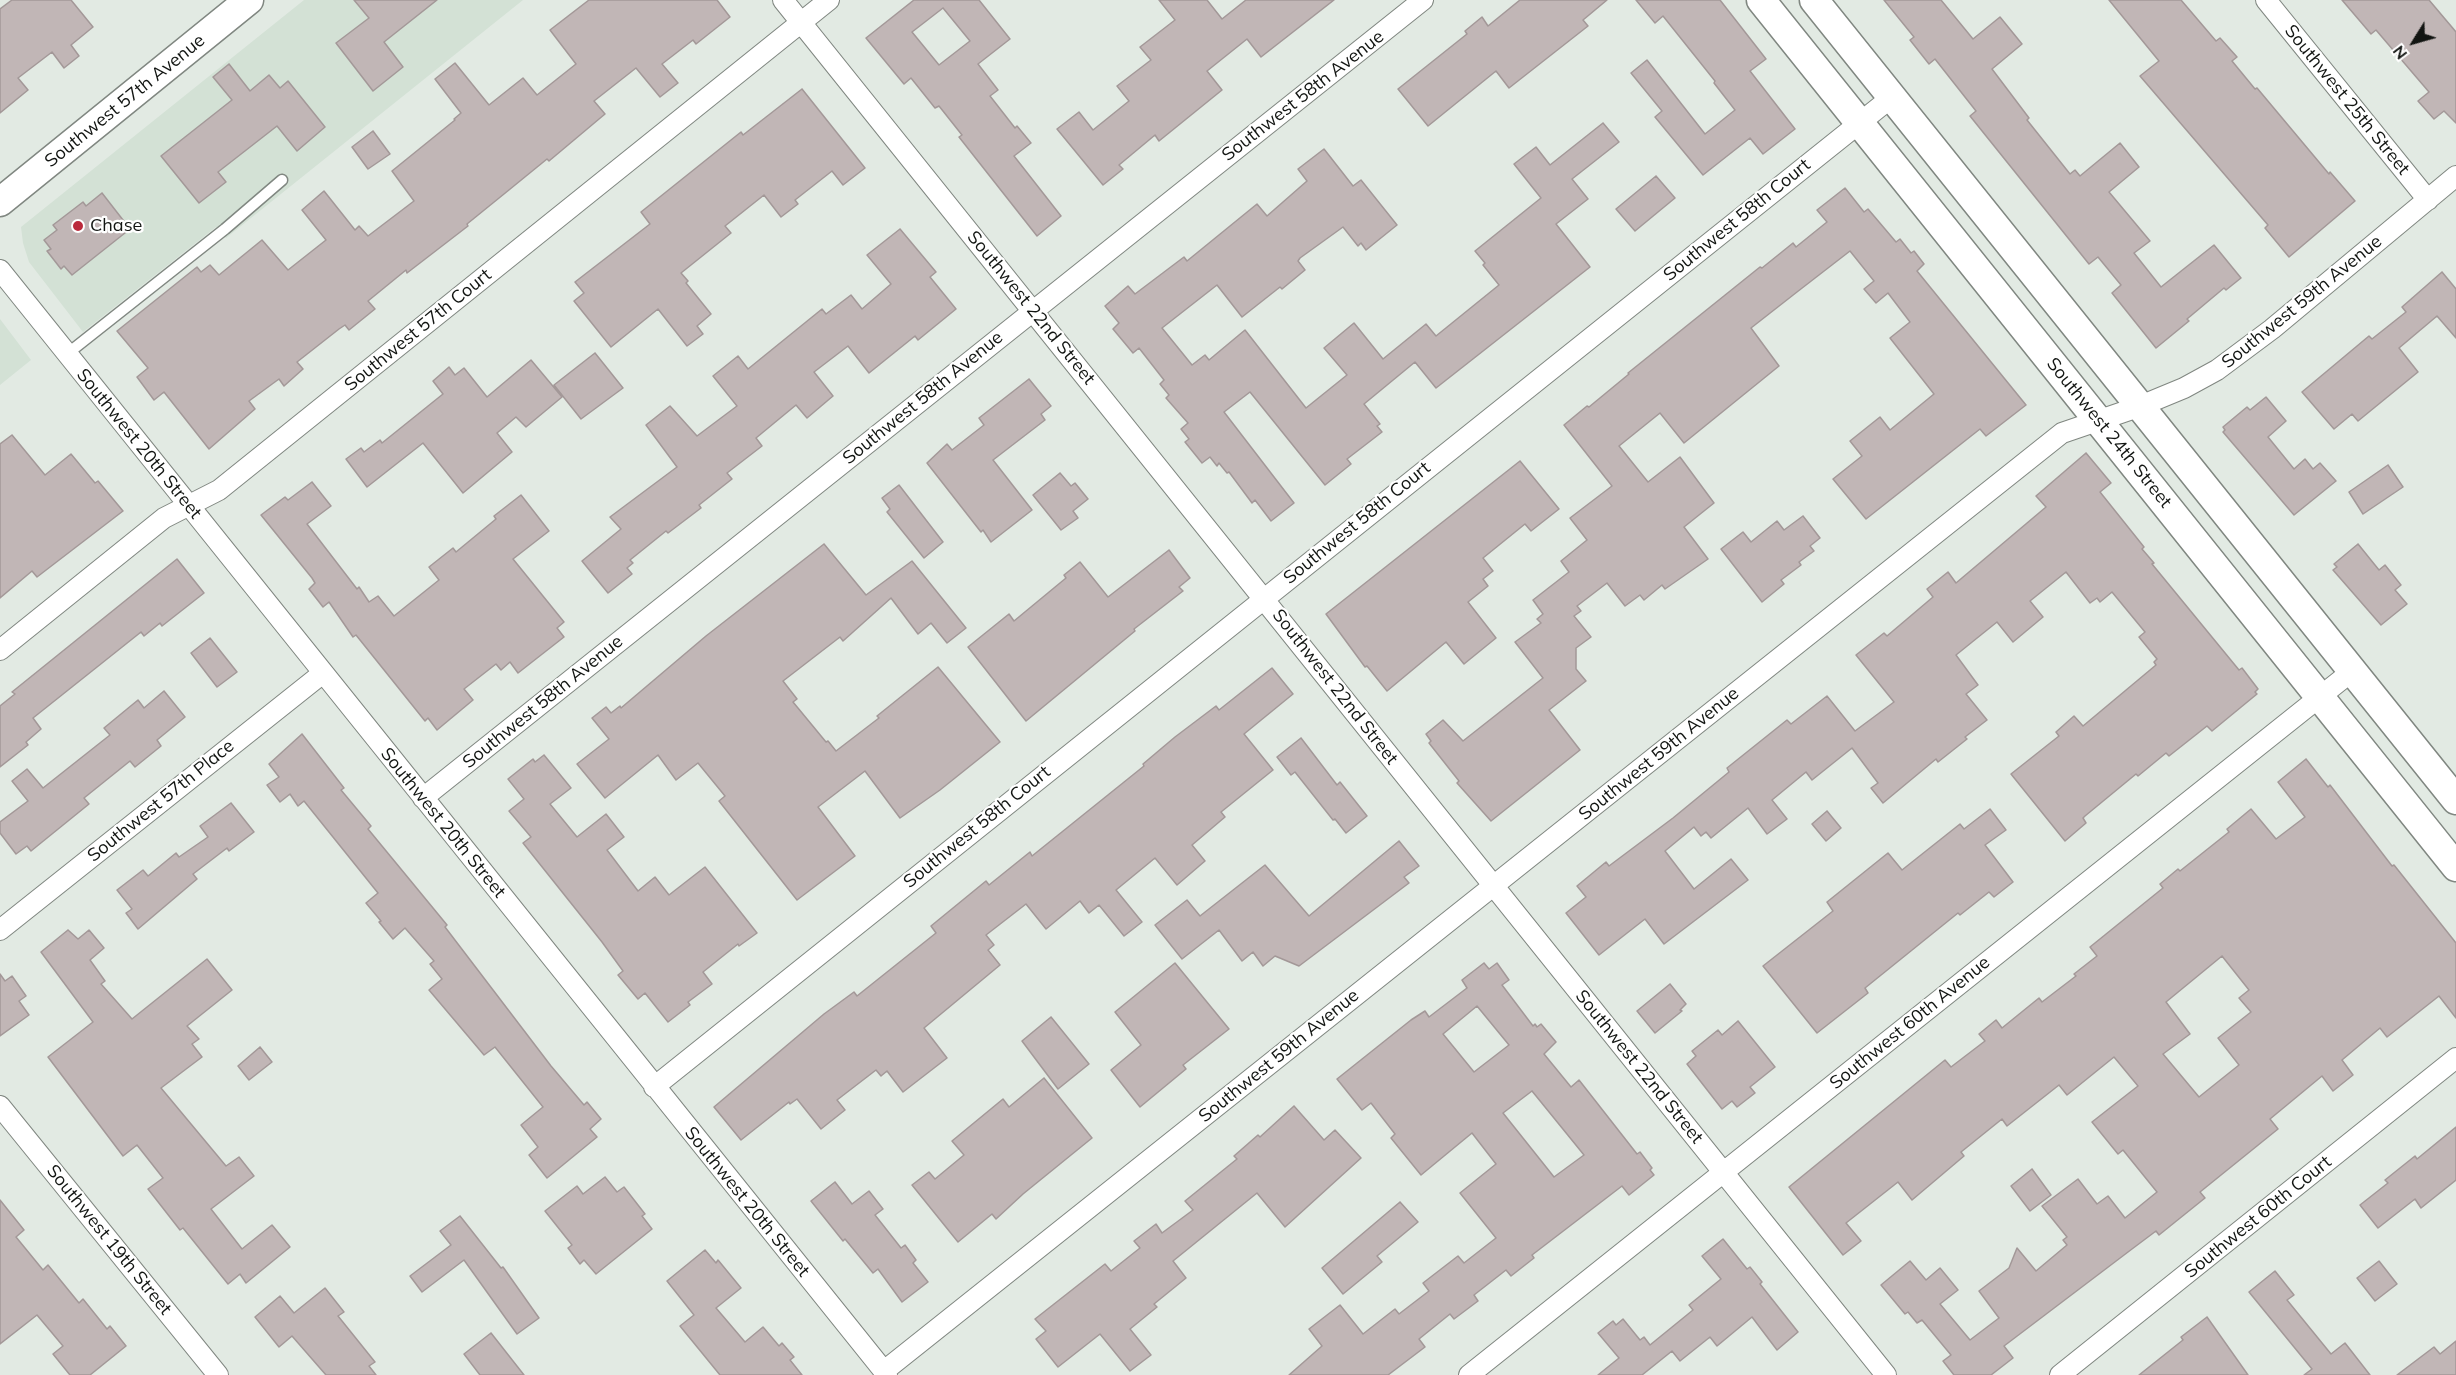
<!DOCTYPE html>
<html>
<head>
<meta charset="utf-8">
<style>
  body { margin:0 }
  #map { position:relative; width:2456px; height:1375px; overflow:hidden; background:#e2eae3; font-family:Mulish,sans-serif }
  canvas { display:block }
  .north { position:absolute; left:2384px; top:12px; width:60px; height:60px; -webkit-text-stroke:4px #fff; paint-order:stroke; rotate:233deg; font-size:16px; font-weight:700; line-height:24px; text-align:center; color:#121512 }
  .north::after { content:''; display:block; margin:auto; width:21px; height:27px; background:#121512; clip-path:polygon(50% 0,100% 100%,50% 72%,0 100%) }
</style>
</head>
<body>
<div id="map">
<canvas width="2456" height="1375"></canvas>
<div class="north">N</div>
</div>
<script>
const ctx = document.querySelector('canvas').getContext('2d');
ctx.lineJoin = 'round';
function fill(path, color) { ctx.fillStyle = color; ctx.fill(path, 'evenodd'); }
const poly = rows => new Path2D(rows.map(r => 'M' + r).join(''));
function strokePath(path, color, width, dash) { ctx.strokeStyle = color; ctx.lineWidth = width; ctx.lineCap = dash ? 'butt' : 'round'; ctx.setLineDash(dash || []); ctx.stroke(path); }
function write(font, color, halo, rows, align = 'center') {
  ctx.font = font + ' Mulish,sans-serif'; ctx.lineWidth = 4.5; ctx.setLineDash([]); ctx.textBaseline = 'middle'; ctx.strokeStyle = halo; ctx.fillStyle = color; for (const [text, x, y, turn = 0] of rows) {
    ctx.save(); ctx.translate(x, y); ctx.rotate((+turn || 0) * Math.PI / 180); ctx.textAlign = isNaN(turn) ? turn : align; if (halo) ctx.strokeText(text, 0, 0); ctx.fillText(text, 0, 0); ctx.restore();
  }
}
const built = poly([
  [304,0,523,0,226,238,216,227,83,332,29,262,23,243,21,227],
  [0,319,31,360,0,385]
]);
const building = poly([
  [12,0,71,0,93,27,71,45,79,56,64,68,52,52,18,78,28,90,0,113,0,9,12,0],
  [354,0,437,0,384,42,403,67,373,91,336,43,369,18,354,0],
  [589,0,717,0,730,17,696,44,693,40,662,64,678,83,660,97,636,68,594,101,605,114,549,161,547,159,504,194,467,224,468,226,407,273,406,270,368,301,375,309,349,330,345,325,339,329,297,362,303,369,284,386,279,379,249,401,255,409,209,449,164,392,154,400,137,377,148,368,117,331,197,267,201,272,210,265,219,275,262,240,288,270,326,240,302,210,324,191,355,230,359,226,368,236,414,201,392,171,455,120,454,119,461,113,435,79,455,63,489,105,523,78,537,95,576,64,550,30,589,0],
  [914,0,979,0,1010,39,978,64,998,90,990,96,1015,128,1017,126,1031,143,1014,156,1061,216,1037,236,959,137,962,135,939,106,935,108,911,78,904,84,866,38,914,0],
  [943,8,970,41,939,65,912,32,943,8],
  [1159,0,1207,0,1222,19,1246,0,1334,0,1261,57,1247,39,1207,71,1222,90,1159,141,1155,135,1119,165,1123,169,1103,185,1057,129,1079,112,1093,130,1129,101,1117,86,1151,60,1140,47,1175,20,1159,0],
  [1520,0,1607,0,1583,20,1588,26,1509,88,1496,71,1428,126,1398,89,1467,34,1465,31,1482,17,1488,26,1520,0],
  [1636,0,1720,0,1766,59,1750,71,1795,129,1763,154,1750,138,1703,175,1655,117,1662,111,1631,73,1647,60,1705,134,1735,110,1714,83,1715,81,1663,16,1655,23,1636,0],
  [1884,0,1941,0,1973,39,2000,17,2022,44,1992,69,2029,118,2027,120,2070,174,2075,170,2080,176,2120,143,2139,167,2109,192,2150,241,2134,253,2161,287,2214,245,2241,278,2226,290,2224,288,2187,319,2189,321,2156,348,2112,293,2121,285,2098,257,2089,264,1970,116,1976,111,1935,59,1929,64,1910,40,1914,37,1884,0],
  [2109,0,2181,0,2216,41,2220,38,2237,57,2232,61,2255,89,2257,88,2329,174,2330,172,2355,201,2289,257,2265,228,2268,225,2140,76,2159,61,2109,0],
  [2342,0,2429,0,2456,32,2456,123,2444,111,2434,119,2418,101,2429,92,2376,30,2371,34,2342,0],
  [229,64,250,91,269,75,280,88,288,81,325,127,297,151,277,126,218,172,226,182,199,203,161,156,232,100,213,77,229,64],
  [802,89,865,168,843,185,832,171,795,200,798,204,781,217,764,195,725,226,731,233,681,273,688,281,686,283,711,314,697,326,703,334,687,346,658,309,611,347,574,301,584,293,575,282,650,224,641,212,741,132,743,135,802,89],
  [1603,123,1619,142,1572,179,1588,199,1556,224,1590,267,1436,388,1415,362,1364,404,1380,424,1377,426,1382,432,1347,459,1351,464,1325,485,1250,392,1224,412,1294,503,1271,521,1255,500,1252,503,1229,472,1227,473,1219,463,1217,466,1210,457,1202,463,1185,442,1189,439,1181,429,1188,423,1166,398,1169,395,1160,384,1164,380,1139,348,1133,353,1113,329,1119,323,1105,306,1128,286,1135,294,1184,257,1187,261,1257,204,1267,216,1307,181,1298,169,1324,149,1353,186,1361,180,1397,225,1366,250,1361,243,1358,246,1343,227,1300,258,1298,261,1305,270,1282,289,1280,287,1242,317,1217,285,1162,328,1192,365,1205,355,1209,360,1245,330,1306,408,1347,375,1324,348,1354,323,1383,359,1426,324,1436,336,1499,285,1483,265,1485,263,1475,251,1541,198,1514,164,1536,147,1550,165,1603,123],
  [373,131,390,154,368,169,352,147,373,131],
  [1656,176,1675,198,1635,231,1616,209,1656,176],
  [1845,188,1864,212,1868,209,1896,242,1900,239,1911,253,1914,251,1924,264,1917,271,2026,405,1986,436,1980,429,1866,519,1833,479,1862,456,1850,441,1880,417,1890,430,1934,394,1890,338,1910,322,1888,293,1876,303,1864,289,1874,281,1850,251,1797,292,1751,328,1779,366,1684,443,1660,413,1619,446,1648,482,1680,457,1714,503,1684,527,1708,559,1665,589,1662,585,1644,600,1640,595,1625,606,1607,583,1577,606,1581,611,1574,616,1591,637,1576,648,1576,669,1586,681,1549,710,1580,750,1491,821,1457,783,1459,781,1429,743,1431,741,1426,734,1443,720,1463,741,1543,678,1515,642,1541,623,1537,619,1543,614,1533,600,1569,572,1561,561,1587,540,1570,518,1612,486,1564,425,1587,406,1589,407,1629,374,1628,373,1760,267,1762,268,1793,243,1796,247,1827,222,1817,210,1845,188],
  [102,193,130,229,72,275,64,266,61,269,47,251,51,249,44,240,57,230,53,225,83,202,86,206,102,193],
  [900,229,936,272,930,277,956,309,918,340,915,336,869,373,848,346,814,372,833,396,807,418,796,405,756,438,762,446,727,473,732,479,699,505,701,508,668,533,666,531,630,560,633,563,627,568,632,574,608,593,582,561,621,529,610,517,677,467,646,425,670,406,697,436,737,406,713,376,738,356,748,369,822,309,826,314,851,295,862,309,891,284,867,255,900,229],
  [2442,272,2456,289,2456,338,2437,316,2399,348,2418,372,2358,421,2352,414,2334,429,2302,392,2369,336,2372,339,2406,312,2402,307,2442,272],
  [595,353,623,388,581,419,554,385,595,353],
  [531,360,562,397,526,427,516,417,497,433,512,452,463,493,423,443,367,487,346,459,361,448,364,452,380,440,382,443,443,394,433,381,449,367,455,375,464,368,487,397,531,360],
  [1029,379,1051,406,1041,414,1045,420,993,460,1032,510,991,542,983,530,981,532,927,463,947,444,952,450,984,425,979,418,1029,379],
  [2266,397,2286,421,2268,437,2294,469,2305,459,2313,469,2320,463,2336,481,2294,515,2223,432,2225,430,2223,427,2247,407,2250,410,2266,397],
  [12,435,45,475,71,454,95,483,98,481,123,511,37,577,32,571,0,598,0,444,12,435],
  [2086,453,2111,483,2100,492,2144,547,2142,549,2154,563,2152,564,2239,670,2242,668,2258,689,2255,692,2257,694,2212,731,2207,726,2169,756,2166,753,2138,776,2136,774,2085,816,2083,818,2086,823,2065,841,2011,774,2059,736,2056,732,2074,716,2083,726,2156,665,2154,662,2157,659,2139,637,2145,632,2112,592,2100,602,2097,598,2090,603,2066,572,2030,601,2043,617,2013,642,1997,622,1956,655,1978,685,1966,694,1987,720,1965,737,1967,739,1938,762,1936,759,1883,803,1871,788,1878,783,1852,748,1812,780,1806,772,1772,800,1787,819,1767,834,1748,808,1711,838,1706,832,1701,836,1694,827,1665,851,1694,889,1731,859,1748,880,1664,944,1645,919,1599,955,1566,913,1586,897,1577,886,1606,862,1609,866,1673,818,1729,772,1727,768,1787,720,1791,724,1827,696,1855,731,1894,702,1856,655,1884,633,1887,636,1933,597,1927,589,1948,572,1956,583,2046,507,2036,496,2086,453],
  [1520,461,1559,509,1531,531,1525,524,1483,558,1493,571,1483,579,1488,586,1468,602,1496,638,1464,664,1446,642,1387,691,1367,666,1365,667,1326,614,1520,461],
  [2388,465,2403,487,2363,514,2349,492,2388,465],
  [1060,473,1071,486,1075,483,1088,499,1073,511,1078,518,1061,530,1033,495,1060,473],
  [312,482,331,506,307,524,357,589,359,587,369,602,378,596,394,616,439,580,429,567,453,548,456,552,496,519,494,516,521,495,549,531,513,559,564,622,557,628,564,637,518,673,510,662,501,670,496,664,464,689,473,700,437,730,428,718,425,721,356,635,353,637,329,602,323,607,309,589,315,583,312,578,261,515,285,497,288,500,312,482],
  [899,485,943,542,924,558,887,512,890,509,882,498,899,485],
  [1803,516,1820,538,1810,546,1814,551,1799,562,1801,565,1781,580,1784,584,1762,602,1721,549,1743,532,1751,542,1777,521,1784,530,1803,516],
  [824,544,866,595,912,561,966,628,947,643,931,623,918,634,891,598,843,641,840,637,783,681,797,699,793,702,826,742,828,741,836,751,879,718,877,716,938,667,1000,742,940,790,900,818,865,771,818,807,855,856,797,900,719,801,725,796,698,763,676,780,658,755,605,798,577,764,609,739,592,718,606,707,611,713,620,706,621,708,706,636,824,544],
  [2358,544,2379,570,2385,565,2401,585,2395,590,2407,604,2381,625,2333,570,2337,567,2334,564,2358,544],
  [1169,550,1190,578,1179,587,1183,591,1134,629,1135,631,1026,721,968,647,1009,614,1014,621,1066,578,1064,575,1080,562,1108,597,1169,550],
  [177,559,204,593,162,626,160,623,144,636,141,632,33,718,41,729,26,742,28,745,0,767,0,706,15,694,12,692,177,559],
  [210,638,237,672,217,687,191,653,210,638],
  [1272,668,1293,694,1244,734,1273,770,1221,812,1225,817,1192,845,1205,861,1177,885,1155,858,1116,890,1142,922,1124,936,1099,905,1089,913,1080,901,1046,929,1026,904,986,935,994,945,988,950,1000,965,924,1028,947,1058,903,1092,887,1071,881,1076,876,1070,837,1100,845,1110,821,1129,797,1099,790,1104,789,1102,741,1140,714,1107,824,1014,854,992,857,996,936,933,931,926,986,881,989,885,1030,852,1032,856,1144,766,1143,764,1175,737,1216,706,1219,710,1272,668],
  [164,691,185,717,157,740,161,746,135,767,130,761,84,798,89,804,31,851,27,846,16,854,0,833,0,822,28,801,12,781,27,769,43,788,110,735,104,728,138,700,144,708,164,691],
  [302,734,344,788,341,790,371,826,368,829,447,925,445,927,551,1066,584,1105,587,1102,601,1119,590,1129,597,1137,547,1178,529,1155,538,1147,521,1125,543,1107,495,1047,484,1055,429,990,442,979,430,964,434,961,405,928,393,939,379,922,381,921,366,903,378,893,304,801,298,806,290,794,280,802,267,785,279,777,269,764,302,734],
  [1301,738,1337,785,1340,782,1367,816,1346,833,1335,819,1333,820,1295,772,1291,775,1277,757,1301,738],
  [544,755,571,788,550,804,577,837,606,814,624,837,607,850,638,891,655,877,669,895,705,867,757,933,739,946,738,944,703,972,712,984,688,1002,690,1005,668,1022,645,993,638,999,618,975,623,971,602,942,523,843,531,837,509,811,524,799,508,779,533,759,535,762,544,755],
  [2306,759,2328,787,2330,785,2392,866,2394,865,2456,943,2456,1018,2439,996,2387,1037,2380,1028,2342,1060,2353,1075,2333,1091,2322,1076,2270,1119,2278,1129,2200,1192,2205,1198,2159,1235,2156,1231,2132,1249,2004,1346,2013,1358,1991,1375,1954,1375,1943,1361,1951,1355,1922,1320,1917,1323,1908,1312,1905,1314,1881,1285,1910,1261,1926,1280,1940,1268,1958,1290,1940,1304,1970,1340,1999,1318,1979,1291,2009,1268,2017,1248,2036,1271,2067,1245,2063,1240,2067,1237,2042,1206,2078,1179,2097,1204,2108,1196,2125,1218,2157,1192,2123,1150,2118,1154,2092,1122,2138,1086,2114,1057,2067,1095,2059,1085,2007,1126,2002,1119,1961,1152,1964,1156,1912,1200,1898,1182,1846,1223,1861,1241,1843,1255,1789,1187,1945,1060,1951,1067,1985,1041,1979,1034,1996,1020,2002,1028,2039,998,2042,1002,2076,976,2074,974,2097,956,2090,947,2163,888,2160,884,2178,869,2180,871,2229,832,2227,829,2251,809,2276,839,2305,817,2278,782,2306,759],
  [2222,956,2249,990,2239,998,2251,1012,2218,1038,2239,1065,2199,1097,2163,1054,2190,1034,2166,1002,2222,956],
  [231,803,254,832,229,851,227,848,193,874,197,879,138,929,126,913,132,909,117,890,143,870,148,876,176,853,179,857,208,837,200,826,231,803],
  [1990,809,2006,830,1985,845,2013,882,1994,897,1989,892,1960,915,1958,913,1865,988,1868,993,1817,1033,1763,966,1833,911,1827,902,1888,853,1902,870,1960,824,1964,829,1990,809],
  [1827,811,1841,828,1826,841,1812,824,1827,811],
  [1399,841,1419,866,1404,877,1409,883,1299,966,1275,956,1263,966,1253,952,1242,961,1219,930,1182,959,1155,925,1187,900,1200,916,1265,865,1309,916,1399,841],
  [68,930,78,939,89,930,104,948,90,960,105,981,101,984,132,1019,207,959,232,990,187,1026,199,1039,192,1044,202,1057,161,1088,226,1166,239,1157,254,1176,211,1209,242,1249,272,1225,290,1247,246,1283,240,1274,228,1284,183,1228,180,1230,148,1189,163,1178,137,1145,123,1156,48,1057,93,1022,41,952,68,930],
  [1175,963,1229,1029,1183,1065,1186,1069,1140,1107,1111,1070,1141,1045,1115,1012,1175,963],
  [1484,963,1489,969,1497,963,1509,980,1502,985,1533,1026,1535,1024,1537,1027,1541,1024,1556,1042,1544,1054,1571,1087,1579,1080,1637,1154,1640,1152,1652,1168,1650,1170,1654,1175,1629,1195,1622,1186,1532,1255,1534,1258,1511,1276,1506,1270,1474,1295,1478,1301,1454,1319,1450,1314,1419,1339,1425,1347,1388,1375,1289,1375,1322,1346,1309,1329,1340,1305,1363,1334,1395,1309,1399,1314,1429,1291,1423,1283,1458,1256,1464,1263,1496,1238,1460,1193,1496,1164,1472,1133,1421,1175,1391,1138,1395,1134,1371,1103,1362,1110,1337,1079,1411,1020,1425,1011,1429,1017,1467,988,1462,980,1484,963],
  [1477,1006,1509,1045,1474,1072,1443,1034,1477,1006],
  [1532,1091,1584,1155,1554,1177,1503,1113,1532,1091],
  [0,974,5,981,12,976,26,996,19,1001,29,1015,0,1036,0,974],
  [1670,984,1686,1004,1680,1010,1682,1011,1655,1033,1637,1011,1670,984],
  [1051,1017,1089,1064,1058,1089,1022,1041,1051,1017],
  [1738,1021,1775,1067,1750,1087,1755,1093,1737,1107,1732,1101,1722,1109,1687,1064,1696,1056,1692,1051,1718,1030,1722,1035,1738,1021],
  [260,1047,272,1062,249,1080,238,1066,260,1047],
  [1044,1078,1092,1138,1023,1194,996,1219,992,1214,958,1242,912,1185,929,1172,935,1179,964,1155,952,1141,1003,1099,1009,1107,1044,1078],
  [1294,1106,1324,1140,1335,1130,1361,1158,1285,1227,1257,1193,1173,1261,1186,1278,1154,1304,1157,1307,1130,1329,1151,1355,1130,1371,1100,1334,1058,1367,1036,1339,1046,1331,1035,1319,1105,1264,1111,1271,1140,1248,1134,1241,1156,1224,1162,1233,1193,1210,1185,1201,1237,1159,1234,1156,1258,1135,1260,1137,1294,1106],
  [2456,1127,2456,1180,2421,1208,2415,1199,2378,1228,2360,1205,2388,1183,2385,1180,2415,1156,2417,1159,2456,1127],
  [2032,1169,2051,1195,2030,1211,2011,1186,2032,1169],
  [605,1177,617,1192,624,1187,645,1214,642,1216,652,1229,596,1274,584,1260,580,1264,568,1248,572,1245,545,1211,577,1186,583,1194,605,1177],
  [835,1182,852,1204,869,1191,883,1209,875,1215,901,1248,905,1245,916,1260,913,1263,928,1282,902,1302,878,1269,873,1273,845,1239,843,1241,811,1201,835,1182],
  [0,1200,24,1230,16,1237,43,1270,48,1265,79,1303,83,1299,107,1329,110,1326,126,1346,90,1375,70,1375,53,1354,63,1346,37,1315,0,1344,0,1200],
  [1400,1202,1418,1222,1377,1256,1382,1262,1343,1294,1322,1268,1400,1202],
  [460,1216,501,1268,503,1267,539,1318,517,1334,464,1260,422,1292,410,1276,451,1245,440,1231,460,1216],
  [1723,1239,1747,1269,1750,1267,1762,1282,1760,1284,1798,1332,1777,1350,1752,1317,1717,1346,1710,1337,1680,1361,1672,1351,1642,1375,1598,1375,1619,1358,1598,1333,1613,1321,1616,1325,1623,1319,1640,1340,1644,1337,1650,1345,1693,1310,1689,1305,1721,1279,1702,1256,1723,1239],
  [705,1250,716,1263,718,1260,741,1288,716,1308,745,1342,763,1327,779,1346,782,1343,794,1357,790,1360,802,1375,720,1375,680,1326,694,1315,667,1281,705,1250],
  [2379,1261,2397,1284,2375,1301,2357,1278,2379,1261],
  [2275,1271,2294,1295,2287,1300,2331,1354,2345,1343,2370,1375,2304,1375,2312,1369,2249,1292,2275,1271],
  [325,1288,344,1312,338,1316,375,1362,369,1366,376,1375,326,1375,292,1336,279,1347,255,1317,280,1296,294,1313,325,1288],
  [2207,1317,2248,1375,2139,1375,2183,1340,2181,1337,2207,1317],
  [491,1333,524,1375,480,1375,464,1354,491,1333],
  [2456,1341,2456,1375,2397,1375,2434,1347,2440,1354,2456,1341]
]);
const service = poly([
  [67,354,225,229,282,180]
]);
const minor = poly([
  [783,0,1886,1375],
  [2266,0,2428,200],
  [0,270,887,1375],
  [0,650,164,518,219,490,829,0],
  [423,798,1423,0],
  [0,930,323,673],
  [654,1087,1892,97],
  [0,1106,218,1375],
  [884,1371,2062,433,2138,407,2184,388,2217,370,2272,329,2456,176],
  [1469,1375,2351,672],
  [2060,1375,2456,1058]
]);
const secondary = poly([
  [1761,0,2456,867],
  [1814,0,2456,800],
  [0,202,249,0]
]);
const markers = [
  [78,226,6,"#bb2a3c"]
];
const streetNames = [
  ["Southwest 58th Avenue",1303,96,-38],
  ["Southwest 25th Street",2347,100,51],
  ["Southwest 57th Avenue",125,101,-39],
  ["Southwest 58th Court",1737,220,-39],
  ["Southwest 59th Avenue",2302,302,-39],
  ["Southwest 22nd Street",1031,308,51],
  ["Southwest 57th Court",418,330,-39],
  ["Southwest 58th Avenue",923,398,-39],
  ["Southwest 24th Street",2109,433,51],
  ["Southwest 20th Street",139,444,51],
  ["Southwest 58th Court",1357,523,-39],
  ["Southwest 22nd Street",1335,687,52],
  ["Southwest 58th Avenue",543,702,-39],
  ["Southwest 59th Avenue",1659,754,-39],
  ["Southwest 57th Place",161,801,-39],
  ["Southwest 20th Street",443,823,51],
  ["Southwest 58th Court",977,827,-39],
  ["Southwest 60th Avenue",1910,1023,-39],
  ["Southwest 59th Avenue",1279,1056,-39],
  ["Southwest 22nd Street",1639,1067,51],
  ["Southwest 20th Street",747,1202,51],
  ["Southwest 60th Court",2258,1217,-39],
  ["Southwest 19th Street",109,1240,51]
];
const poiNames = [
  ["Chase",90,226]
];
fill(built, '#d3e1d5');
fill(building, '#c1b6b6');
strokePath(building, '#a39898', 1.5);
strokePath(service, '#808781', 13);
strokePath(minor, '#808781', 22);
strokePath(secondary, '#808781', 31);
strokePath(service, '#fff', 10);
strokePath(minor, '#fff', 20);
strokePath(secondary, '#fff', 28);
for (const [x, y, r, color] of markers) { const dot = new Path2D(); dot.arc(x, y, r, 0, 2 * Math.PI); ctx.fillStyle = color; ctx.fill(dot); strokePath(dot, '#fff', 2); }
write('18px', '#121512', '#fff', streetNames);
write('18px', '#121512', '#fff', poiNames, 'left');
</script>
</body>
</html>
